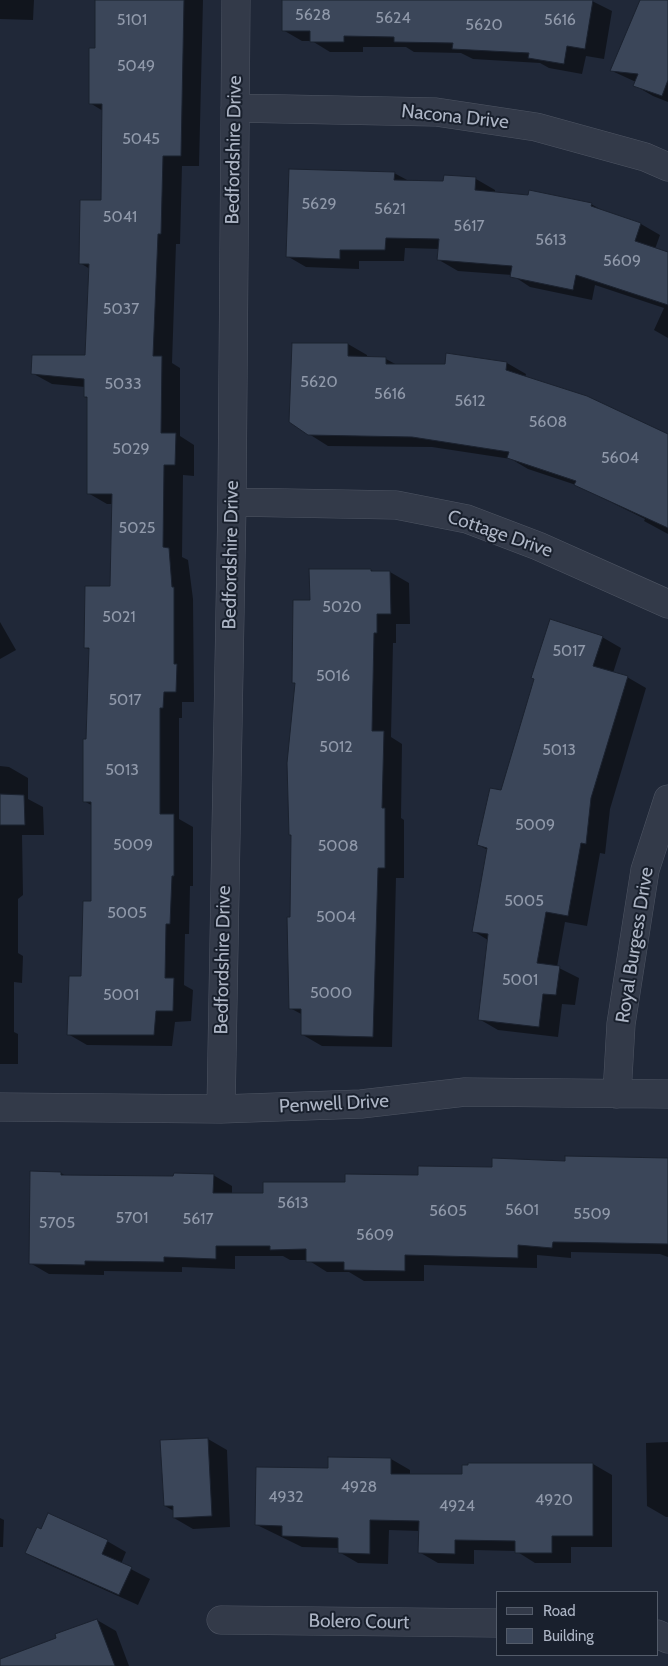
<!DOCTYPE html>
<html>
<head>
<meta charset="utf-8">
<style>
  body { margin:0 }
  #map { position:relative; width:668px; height:1666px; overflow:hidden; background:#202838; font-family:Cabin,sans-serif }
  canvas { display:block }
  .legend { position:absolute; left:496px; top:1591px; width:162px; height:65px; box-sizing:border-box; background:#19202d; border:1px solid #545c6a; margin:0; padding:6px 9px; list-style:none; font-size:15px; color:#adb5c5 }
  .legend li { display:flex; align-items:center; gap:10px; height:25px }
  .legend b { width:25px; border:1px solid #545c6a }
</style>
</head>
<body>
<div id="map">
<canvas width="668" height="1666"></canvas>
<ul class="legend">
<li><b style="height:6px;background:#333a49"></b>Road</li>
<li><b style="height:14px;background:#3b4659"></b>Building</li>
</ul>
</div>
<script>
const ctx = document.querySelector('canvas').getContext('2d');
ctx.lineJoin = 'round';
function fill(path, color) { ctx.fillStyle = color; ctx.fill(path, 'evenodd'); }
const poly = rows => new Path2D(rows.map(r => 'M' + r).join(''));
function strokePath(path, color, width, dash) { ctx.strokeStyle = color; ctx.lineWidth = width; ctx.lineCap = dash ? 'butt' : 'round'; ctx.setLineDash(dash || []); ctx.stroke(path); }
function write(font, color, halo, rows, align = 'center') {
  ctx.font = font + ' Cabin,sans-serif'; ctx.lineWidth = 4; ctx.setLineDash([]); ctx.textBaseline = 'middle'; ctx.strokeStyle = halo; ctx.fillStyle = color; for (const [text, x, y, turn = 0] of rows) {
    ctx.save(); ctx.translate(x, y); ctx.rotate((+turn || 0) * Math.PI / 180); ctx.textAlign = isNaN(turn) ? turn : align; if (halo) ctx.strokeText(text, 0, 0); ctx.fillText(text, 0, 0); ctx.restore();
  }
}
const shadow = poly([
  [0,0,34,0,33,20,0,19],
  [96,0,203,0,199,166,182,166,180,244,176,244,172,363,180,368,180,436,194,445,194,476,183,475,182,557,188,560,193,599,194,702,182,702,182,718,179,718,179,819,193,827,193,886,190,886,189,934,185,934,184,985,193,990,191,1021,175,1022,172,1046,87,1045,68,1034,82,977,93,902,93,806,84,801,90,650,85,647,111,587,113,504,107,504,88,493,89,399,85,397,85,387,52,384,32,373,86,356,90,269,80,263,102,202,103,111,90,103,96,50],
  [283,0,590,0,612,11,604,59,586,56,582,74,549,68,540,63,473,59,461,53,414,52,406,47,363,47,363,52,330,52,312,41,302,41,283,30],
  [642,0,668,0,668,102,653,96,634,85,636,82,612,71],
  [394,173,409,181,444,182,445,176,476,179,495,190,495,193,591,204,605,212,641,224,660,235,655,249,668,253,668,338,654,330,664,308,595,285,592,300,530,287,512,275,458,271,439,260,440,249,405,248,404,261,359,261,359,269,306,267,287,256],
  [348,344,367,355,367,358,386,359,397,365,507,363,526,374,525,378,668,436,668,534,644,521,645,519,576,485,528,469,511,459,432,447,328,446,309,434,293,345],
  [371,570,375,573,390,572,409,583,410,624,396,624,396,643,393,643,391,737,402,744,401,818,404,820,404,878,396,878,392,1047,322,1046,303,1035,303,1015,290,1008,293,836,290,835,296,684,294,683,311,601],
  [0,622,16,650,0,659],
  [602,637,621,648,613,673,627,677,646,688,610,809,605,854,600,853,587,926,565,922,557,967,579,978,575,1005,562,1004,558,1037,498,1030,479,1019,488,940,473,931,488,850,478,845,502,792],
  [0,766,9,767,28,778,28,799,43,807,44,835,22,835,23,895,18,899,18,953,23,956,22,983,14,982,14,1032,18,1034,18,1064,0,1064],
  [668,1159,668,1257,660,1254,571,1252,571,1258,537,1255,537,1268,424,1265,424,1281,364,1281,349,1272,327,1272,308,1260,290,1260,283,1256,235,1256,235,1269,182,1267,182,1272,104,1271,104,1275,49,1274,30,1263,31,1173,61,1173,66,1176,175,1177,213,1175,232,1186,232,1194,264,1194,346,1183,493,1169,567,1162],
  [208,1439,227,1450,230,1527,193,1529,174,1518,174,1511,165,1506],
  [668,1442,668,1517,666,1517,647,1506,646,1443],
  [391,1459,410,1470,410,1475,463,1476,470,1464,593,1464,612,1475,612,1547,571,1547,571,1563,535,1563,516,1551,474,1550,474,1564,438,1563,419,1552,420,1531,389,1530,388,1564,358,1563,339,1552,339,1548,302,1547,257,1525,329,1469],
  [0,1518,4,1520,3,1547,0,1547],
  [107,1541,126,1552,121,1564,150,1579,138,1605,45,1563,26,1553],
  [97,1620,116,1631,129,1666,38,1666,58,1639]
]);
const building = poly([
  [95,0,184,0,181,156,163,156,161,234,158,234,153,356,162,356,161,433,176,433,175,465,164,465,163,547,169,548,172,587,174,587,174,664,177,664,176,692,164,692,163,708,160,708,160,814,174,814,174,876,172,876,170,924,166,924,165,978,174,978,173,1011,156,1011,154,1035,67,1035,69,976,81,976,83,901,91,901,91,802,83,802,83,739,86,739,89,648,84,648,85,586,110,586,112,494,87,494,87,397,84,397,84,379,31,374,32,355,85,355,89,264,79,264,80,200,101,200,102,104,89,104,89,48,95,48,95,0],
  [282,0,593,0,585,49,567,46,564,64,528,58,529,53,452,49,453,43,394,42,394,37,344,36,344,42,310,42,310,31,282,31,282,0],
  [640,0,668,0,668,80,662,96,633,86,638,74,610,71,640,0],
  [289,169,395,172,394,180,443,181,444,175,476,177,475,190,528,195,529,190,592,203,591,206,641,223,635,241,668,252,668,305,576,275,573,290,510,277,512,266,437,260,439,239,386,238,385,250,340,250,340,259,286,257,289,169],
  [292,343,348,343,348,356,386,357,386,364,445,364,446,353,507,362,506,370,587,396,668,434,668,528,574,485,576,481,507,458,509,452,412,437,308,435,289,422,292,343],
  [309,569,371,569,371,571,390,571,391,614,377,614,377,633,374,633,372,731,384,731,382,808,385,808,385,868,378,868,373,1037,301,1035,301,1009,289,1009,287,917,290,917,291,835,289,835,287,763,295,683,292,683,293,600,310,600,309,569],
  [550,619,603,636,593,666,628,676,591,798,586,844,581,843,568,916,546,912,537,963,560,966,556,995,543,994,539,1027,478,1020,488,934,472,932,487,848,477,845,490,788,501,790,534,679,531,678,550,619],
  [0,794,24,795,25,825,0,825,0,794],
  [565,1156,668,1158,668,1244,553,1242,552,1248,518,1245,518,1258,405,1255,405,1271,344,1270,344,1262,306,1262,306,1249,270,1250,270,1246,216,1246,216,1259,164,1257,164,1262,85,1261,85,1265,29,1264,30,1171,61,1172,61,1175,173,1176,174,1173,214,1174,213,1193,263,1193,263,1182,345,1182,345,1174,418,1175,418,1166,492,1167,492,1158,565,1161,565,1156],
  [208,1438,212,1516,173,1518,173,1506,164,1506,160,1440,208,1438],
  [328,1457,391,1458,391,1474,462,1474,462,1465,468,1465,468,1463,593,1463,593,1536,552,1536,552,1553,515,1553,515,1541,455,1540,455,1554,418,1553,419,1521,370,1520,370,1554,338,1553,338,1538,282,1536,282,1526,255,1525,256,1467,328,1468,328,1457],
  [48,1513,108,1540,102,1554,132,1567,119,1595,25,1553,37,1527,41,1529,48,1513],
  [97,1619,115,1666,0,1666,0,1659,56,1638,55,1634,97,1619]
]);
const street = poly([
  [235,108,436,112,536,127,645,157,668,167],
  [232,502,396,505,467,519,538,546,668,604],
  [617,1094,621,1024,645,870,668,799],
  [0,1107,221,1109,361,1104,465,1092,668,1094],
  [221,1109,232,502,236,0],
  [221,1620,497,1623],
  [657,1634,668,1639]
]);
const numberNames = [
  ["5628",313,15],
  ["5624",393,18],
  ["5101",132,20],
  ["5616",560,20],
  ["5620",484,25],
  ["5049",136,66],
  ["5045",141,139],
  ["5629",319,204],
  ["5621",390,209],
  ["5041",120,217],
  ["5617",469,226],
  ["5613",551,240],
  ["5609",622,261],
  ["5037",121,309],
  ["5620",319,382],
  ["5033",123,384],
  ["5616",390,394],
  ["5612",470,401],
  ["5608",548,422],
  ["5029",131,449],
  ["5604",620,458],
  ["5025",137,528],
  ["5020",342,607],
  ["5021",119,617],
  ["5017",569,651],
  ["5016",333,676],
  ["5017",125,700],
  ["5012",336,747],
  ["5013",559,750],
  ["5013",122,770],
  ["5009",535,825],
  ["5009",133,845],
  ["5008",338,846],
  ["5005",524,901],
  ["5005",127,913],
  ["5004",336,917],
  ["5001",520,980],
  ["5000",331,993],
  ["5001",121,995],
  ["5613",293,1203],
  ["5601",522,1210],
  ["5605",448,1211],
  ["5509",592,1214],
  ["5701",132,1218],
  ["5617",198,1219],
  ["5705",57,1223],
  ["5609",375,1235],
  ["4928",359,1487],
  ["4932",286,1497],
  ["4920",554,1500],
  ["4924",457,1506]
];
const streetNames = [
  ["Nacona Drive",455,117,6],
  ["Bedfordshire Drive",234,150,-89],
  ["Cottage Drive",500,534,19],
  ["Bedfordshire Drive",231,555,-89],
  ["Royal Burgess Drive",635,945,-81],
  ["Bedfordshire Drive",223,960,-89],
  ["Penwell Drive",334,1104,-3],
  ["Bolero Court",359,1622,1]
];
fill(shadow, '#0007');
fill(building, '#3b4659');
strokePath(building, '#1b222f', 1);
strokePath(street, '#4e5563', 29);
strokePath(street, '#333a49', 28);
write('16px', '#9099aa', null, numberNames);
write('19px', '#adb5c5', '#19202d', streetNames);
</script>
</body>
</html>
